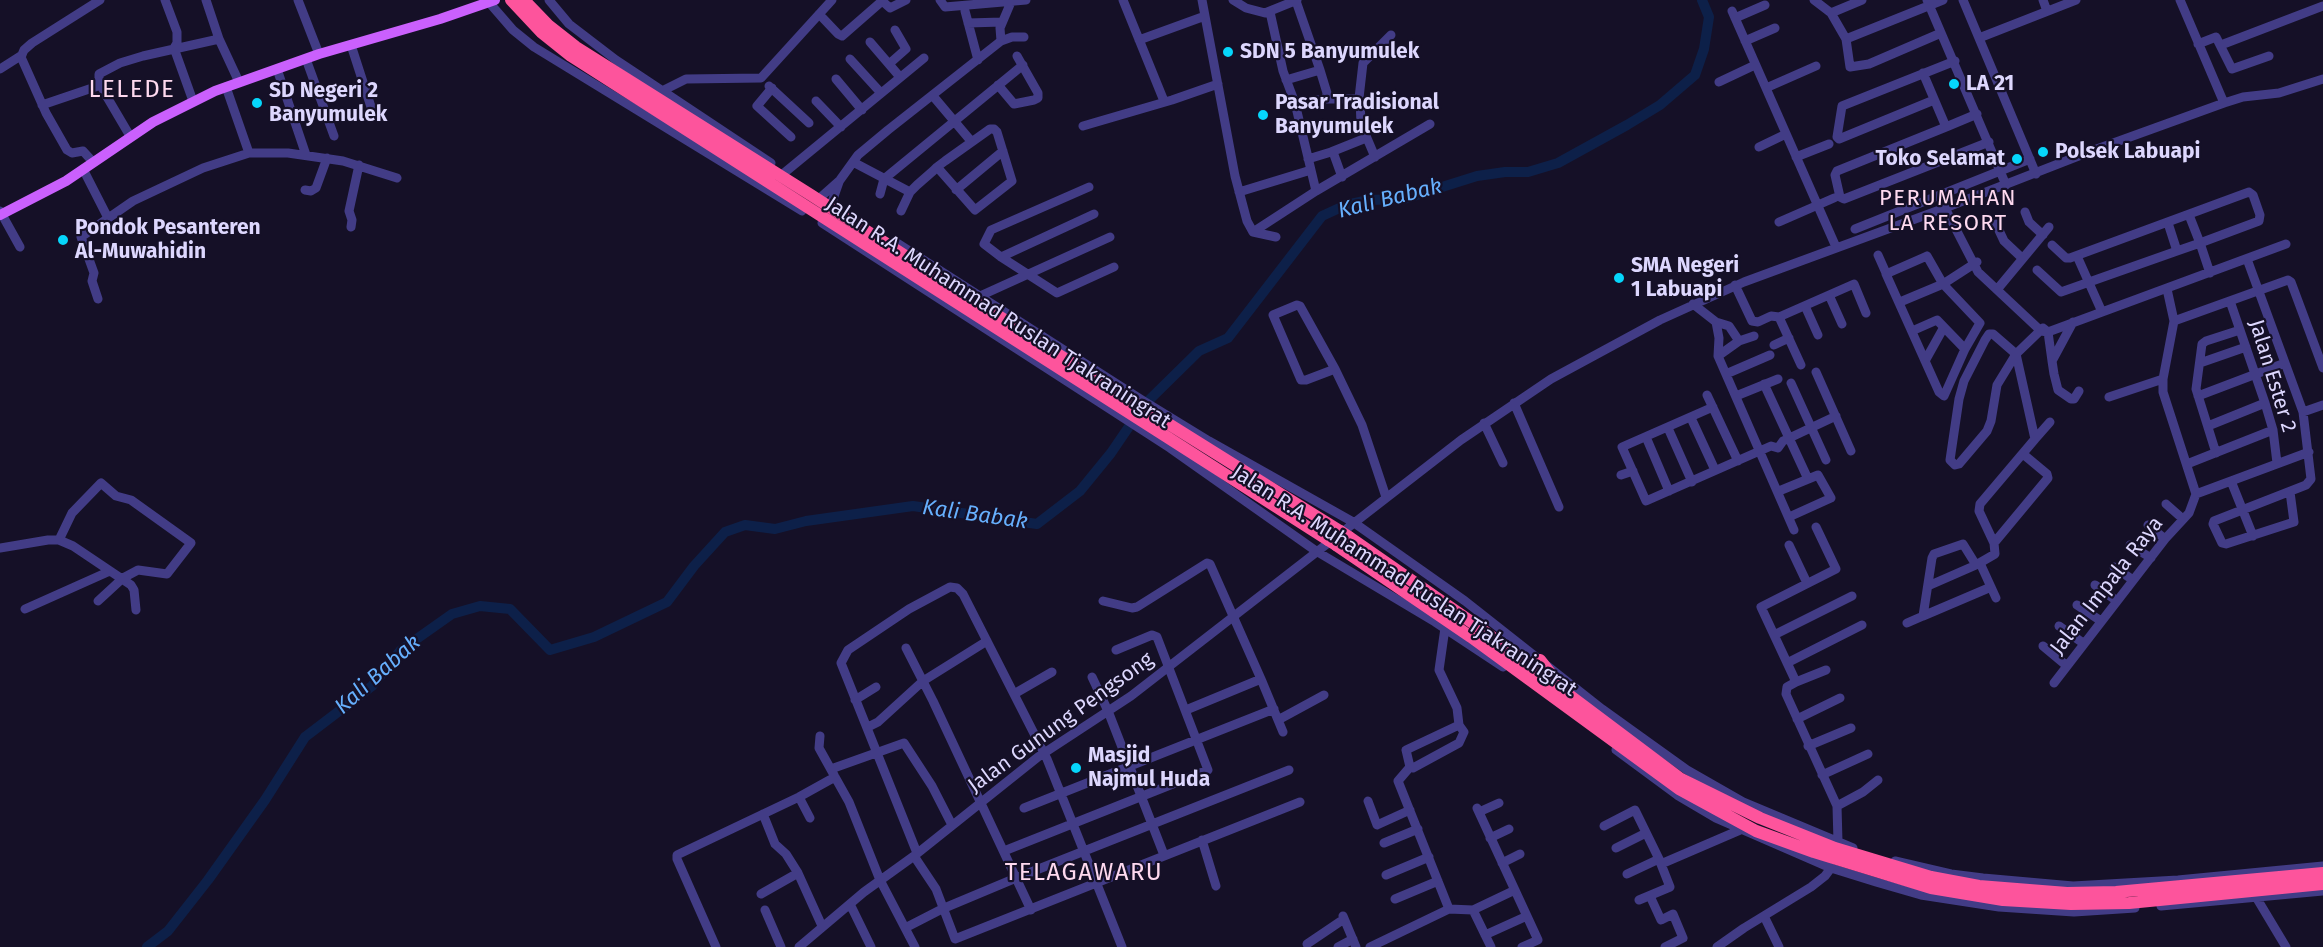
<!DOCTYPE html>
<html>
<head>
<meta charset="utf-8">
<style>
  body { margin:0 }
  canvas { display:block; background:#151027 }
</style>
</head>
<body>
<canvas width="2323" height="947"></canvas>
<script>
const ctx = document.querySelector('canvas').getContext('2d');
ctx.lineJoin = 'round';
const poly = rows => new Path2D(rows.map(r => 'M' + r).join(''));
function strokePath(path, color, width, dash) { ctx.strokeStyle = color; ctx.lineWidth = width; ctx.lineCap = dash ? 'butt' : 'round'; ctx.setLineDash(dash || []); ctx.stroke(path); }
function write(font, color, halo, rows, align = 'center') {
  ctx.font = font + ' "Fira Sans",sans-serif'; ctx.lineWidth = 4.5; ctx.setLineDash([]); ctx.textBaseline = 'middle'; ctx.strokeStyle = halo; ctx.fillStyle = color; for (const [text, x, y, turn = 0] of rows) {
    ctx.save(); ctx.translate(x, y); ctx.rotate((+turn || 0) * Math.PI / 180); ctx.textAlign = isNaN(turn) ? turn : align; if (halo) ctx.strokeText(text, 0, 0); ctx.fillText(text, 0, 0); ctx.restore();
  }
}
const river = poly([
  [147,947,168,931,208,880,265,800,305,737,372,686,401,650,452,614,480,606,510,609,550,650,594,637,667,602,694,566,725,532,745,525,775,529,806,521,913,506,1037,524,1080,491,1111,453,1143,406,1199,351,1228,338,1322,216,1346,205,1369,200,1404,199,1477,176,1505,172,1528,172,1558,163,1627,125,1660,105,1695,75,1704,49,1709,17,1702,0]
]);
const minor = poly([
  [165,0,177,32,177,43,174,48,193,101],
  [206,0,219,39,239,82],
  [298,0,319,54],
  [487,0,513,30,534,47,802,211],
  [549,0,569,24,616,60,771,163],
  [881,0,890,8,906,0],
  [940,0,945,7,1026,0],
  [1123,0,1164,101],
  [1202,0,1235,176,1247,221,1253,232,1276,237],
  [1233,0,1246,8,1265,13,1297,0],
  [1814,0,1831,13,1846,39,1850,67,1869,64,1941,33],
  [1927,0,2006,185],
  [1963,0,2036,174],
  [2043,0,2047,11],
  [2180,0,2224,103],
  [965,11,978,60],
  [1732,11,1836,247],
  [1270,12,1283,71,1295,103,1316,191],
  [1831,13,1862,0],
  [819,14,838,34,842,36,882,1],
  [1735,18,1765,5],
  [968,23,1002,22],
  [1979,38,2076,0],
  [1846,39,1943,0],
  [1139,40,1205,16],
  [1001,41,1000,28,1011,2],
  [1745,41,1775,28],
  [870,42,900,77],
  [2198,44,2216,37,2232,69,2269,56],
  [351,45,373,113],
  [2221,45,2323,6],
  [306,59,334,136],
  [850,59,881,93],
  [889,64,906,49,895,30],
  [0,69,22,55],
  [277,69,306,155],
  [1923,73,1946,127,1977,114],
  [836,79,862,110],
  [1286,80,1320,70,1296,1],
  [1719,82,1755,65],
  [998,85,1014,104,1034,100,1038,98,1038,93,1017,56],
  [769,86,809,123],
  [226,87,249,153],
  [772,88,757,106,791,137],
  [1766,88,1816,66],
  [662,91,686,79,761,78,832,0],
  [933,96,971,141],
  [1359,98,1363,63,1391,35],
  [1326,99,1360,99,1361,124,1375,157],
  [1934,100,1839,139,1837,137,1842,106,1955,61],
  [816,101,841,127],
  [1295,103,1326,99,1327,93,1320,70],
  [42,105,101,85],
  [1083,126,1172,100,1218,84],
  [1946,127,1837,171,1835,175,1840,197,1844,199,1989,142],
  [130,136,107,97,99,82,99,74,120,63,143,56,219,39],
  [1759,147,1786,134],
  [1333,152,1342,177],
  [1796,157,1829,144],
  [1308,159,1331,152,1366,138],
  [93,162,83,151,72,153,67,150,46,113,21,57,24,50,32,43,100,0],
  [853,162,910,192],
  [83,169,108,218],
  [784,173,924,58],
  [1089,187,991,230,984,244,1001,257,1057,293,1114,267],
  [305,190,311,191,316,188,327,158],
  [956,190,1003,151],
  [1239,192,1311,170],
  [880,194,884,179,1023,65],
  [822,196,840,180,858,155,888,130,1001,41,1012,37,1024,37],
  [832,202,839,182],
  [1945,208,1978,272,2041,331,2048,332,2286,244],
  [0,211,20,247],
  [901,211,910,192,917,185,933,171,937,167,945,161,990,129,994,129,997,132,1012,181,975,210,937,167],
  [2025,212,2029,222,2043,235],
  [1779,222,1834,198],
  [822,223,1170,448,1316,551,1435,622,1503,667],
  [2168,223,2177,251],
  [1996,224,2004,241,2022,258],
  [351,227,352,220,349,211,359,165],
  [1855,229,2030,159],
  [1253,232,1316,191,1430,124],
  [894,241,1142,400,1209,441,1353,522,1465,601,1602,709,1687,770,1743,802,1853,848],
  [2052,245,2066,258,2070,258,2249,192,2253,195,2260,215,2259,221,2200,243,2210,273],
  [1878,255,1886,273],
  [1927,256,1943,284,1980,323,1965,349,1944,396,1939,392,1886,274,1927,256],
  [2077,256,2102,312],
  [1001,257,1094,214],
  [2247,259,2303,412,2311,479,2306,485,2214,521,2213,524,2222,543,2226,544,2294,522,2290,492],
  [2037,270,2061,292,2177,251,2200,243,2189,215],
  [1735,285,1752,321,1758,322,1771,316,1779,317,1801,365],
  [2000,286,2049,227],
  [2167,289,2174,321,2163,379,2163,392,2196,494],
  [1829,295,1842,324],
  [980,296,1110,237],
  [98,299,92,281,94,273,81,237,133,201,203,168,249,153,288,153,343,161,397,178],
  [2230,301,2265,403,2273,430,2277,463],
  [1900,302,1943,284,1977,262],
  [1693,304,1716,322,1729,326,1739,341],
  [1805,306,1818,335],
  [1779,317,1854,284,1866,313],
  [2174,321,2288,280,2291,282,2323,368],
  [1716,322,1719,338,1718,356,1794,530],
  [2073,322,2052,361,2054,374,2058,390,2071,399,2074,399,2079,391],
  [2043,328,2048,332,2052,361],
  [1912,331,1937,320,1965,349],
  [1774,345,1789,338],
  [1718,356,1739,341,1754,336],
  [1925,361,1944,327],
  [2200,363,2246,347],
  [1335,369,1300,306,1297,305,1273,315,1301,380,1306,380,1335,369,1362,425,1386,497],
  [1816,372,1851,451],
  [1726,374,1770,355],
  [1791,383,1826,460],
  [1764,384,1808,479],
  [1707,395,1738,461],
  [1736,396,1778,379],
  [2198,396,2285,363],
  [2109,397,2163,379],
  [1514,403,1559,507],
  [1713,407,1622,447,1646,501,1771,446,1778,448,1783,441,1836,416],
  [2303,412,2323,405],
  [1691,418,1715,470],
  [1484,423,1503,463],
  [2208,426,2265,403],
  [1668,428,1692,482],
  [1646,437,1669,491],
  [2035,439,2050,422],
  [2216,453,2196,389,2202,344,2206,341,2240,330],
  [2187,464,2273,430],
  [1621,475,1633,471],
  [2231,481,2253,536],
  [1779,491,1818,475,1831,498,1789,517],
  [2166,504,2183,519],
  [2148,525,2165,539],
  [1816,527,1836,569,1761,607,1796,682,1787,687,1786,694,1837,806,1863,792,1878,780],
  [59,540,72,513,101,483,116,496,131,500,191,543,167,574,138,570,123,578,98,601],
  [1994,543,2048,478,2047,474,2023,454],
  [1789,545,1807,583],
  [2130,545,2151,558],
  [0,548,48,540,59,540,73,546,131,585,134,590,136,610],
  [1980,563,1996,598],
  [1976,565,1963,544,1934,554,1932,558,1923,616,1991,587],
  [2114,567,2133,580],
  [2095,585,2117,601],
  [1928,586,1976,565,1995,554,1994,543,1979,511,1980,504,2035,439,2016,354,1993,334,1989,334,1985,340,1964,381,1959,399,1950,460,1955,465,1959,464,1987,431,1991,421,1997,385,2016,354,2043,328],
  [1103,601,1132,608,1137,607,1207,563,1210,564,1261,679,1186,710],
  [2077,605,2101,621],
  [25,609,110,571],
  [1907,623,1923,616],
  [2059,626,2083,643],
  [1774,635,1852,596],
  [2043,646,2067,666],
  [906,648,933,701,1031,910],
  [1787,663,1862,625],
  [1092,677,1108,711,1164,855],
  [1261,679,1283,732],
  [1796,682,1826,670],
  [2054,683,2165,539,2189,513,2196,494,2309,452],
  [1014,694,1052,672],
  [855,700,876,687],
  [1797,719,1840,698],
  [1278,720,1324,695],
  [868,727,878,722,923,681,987,641],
  [820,736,819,748,834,775],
  [1808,746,1851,728],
  [1616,750,1677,795,1716,818,1831,868,1876,882,1921,895,1999,907,2074,912,2135,908],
  [1410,767,1406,750,1459,725],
  [831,769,904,743,932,786,952,825],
  [1822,775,1868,754],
  [799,797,810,818],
  [1368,801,1377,825,1410,810],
  [1837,806,1838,842],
  [1024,808,1274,709],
  [1477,808,1538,940,1522,947],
  [1479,812,1499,803],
  [763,814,775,844,786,854,798,873,822,926],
  [1604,826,1635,810,1659,859,1670,887,1639,900],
  [1490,838,1509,829],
  [1202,840,1216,886],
  [1384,843,1418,829],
  [1616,848,1646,833],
  [1004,851,1208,770,1157,637,1152,635,1116,650],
  [917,853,841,663,848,650,909,609,950,587,957,588,963,594,1047,759,1122,947],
  [914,856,936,889,955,939,1300,802],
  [1895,861,1951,874,1983,878,2073,886,2178,880,2323,866],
  [1502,863,1520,854],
  [1661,864,1740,830],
  [1627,874,1659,859],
  [1386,875,1429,857],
  [761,894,798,873],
  [1650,896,1661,920,1673,914,1683,938,1665,947],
  [2256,897,2286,947],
  [1395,899,1438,881],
  [850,904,871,947],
  [2161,906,2323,891],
  [1449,909,1473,910,1491,947],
  [765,910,781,947],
  [1473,910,1515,890],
  [1343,916,1356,947],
  [1764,916,1779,947],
  [905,928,942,909,1016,878,1289,770],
  [1485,935,1527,916],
  [1307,944,1344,919],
  [716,947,677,859,677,855,799,797,835,777,849,802,880,880,915,947],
  [799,947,864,892,914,856,1038,757,1131,696,1461,440,1551,379,1660,320,1744,282,1945,208,2094,150,2224,103,2243,97,2279,93,2323,79],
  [1338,947,1353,939],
  [1370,947,1449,909,1398,781,1410,767,1413,768,1459,743,1464,732,1459,725,1457,708,1439,670,1445,628],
  [1717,947,1744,928,1811,887,1825,876,1831,868]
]);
const major = poly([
  [0,215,66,181,153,122,215,91,319,54,440,19,495,0]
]);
const highway = poly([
  [511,0,541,32,571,56,1328,540],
  [524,0,548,25,576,47,811,195,1084,371,1340,531],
  [1349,537,1480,628,1681,779,1760,818,1835,848,1931,877,1979,886,2067,893,2116,892,2323,873],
  [1336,545,1471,637,1679,789,1756,831,1814,852,1931,888,2003,900,2071,904,2129,903,2323,884],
  [1540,660,1558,683]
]);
const highwayBridge = poly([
  [1340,531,1349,537],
  [1328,540,1336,545]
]);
const markers = [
  [1228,52,6,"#06d6fb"],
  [1954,84,6,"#06d6fb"],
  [257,103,6,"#06d6fb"],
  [1263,115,6,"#06d6fb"],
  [2043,152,6,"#06d6fb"],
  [2017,159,6,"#06d6fb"],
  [63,240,6,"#06d6fb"],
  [1619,278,6,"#06d6fb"],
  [1076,768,6,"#06d6fb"]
];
const poiNames = [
  ["SDN 5 Banyumulek",1240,52],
  ["LA 21",1966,84],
  ["SD Negeri 2",269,91],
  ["Banyumulek",269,115],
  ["Pasar Tradisional",1275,103],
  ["Banyumulek",1275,127],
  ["Polsek Labuapi",2055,152],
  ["Toko Selamat",2005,159,"right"],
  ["Pondok Pesanteren",75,228],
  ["Al-Muwahidin",75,252],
  ["SMA Negeri",1631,266],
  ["1 Labuapi",1631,290],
  ["Masjid",1088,756],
  ["Najmul Huda",1088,780]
];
const streetNames = [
  ["Jalan R.A. Muhammad Ruslan Tjakraningrat",998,313,33],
  ["Jalan Ester 2",2272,376,73],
  ["Jalan R.A. Muhammad Ruslan Tjakraningrat",1404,581,33],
  ["Jalan Impala Raya",2107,586,-52],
  ["Jalan Gunung Pengsong",1061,723,-36]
];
const waterNames = [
  ["Kali Babak",1390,199,-14],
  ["Kali Babak",975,515,8],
  ["Kali Babak",378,675,-42]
];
const neighbourhoodNames = [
  ["PERUMAHAN",1948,199],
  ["LA RESORT",1948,224]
];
const quarterNames = [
  ["LELEDE",132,90],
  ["TELAGAWARU",1084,873]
];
strokePath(river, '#0d2049', 10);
strokePath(minor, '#423c86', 9);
strokePath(major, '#ca60fd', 10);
strokePath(highway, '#fd549c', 12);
strokePath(highwayBridge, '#fd549c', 12);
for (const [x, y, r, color] of markers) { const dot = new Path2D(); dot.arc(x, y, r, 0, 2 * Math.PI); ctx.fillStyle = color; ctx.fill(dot); strokePath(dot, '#151027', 2); }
write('bold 21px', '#ddd7fe', '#151027', poiNames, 'left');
write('21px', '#ddd7fe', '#151027', streetNames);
write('italic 22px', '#66affd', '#151027', waterNames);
ctx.letterSpacing = '1.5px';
write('22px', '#fed9ef', '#151027', neighbourhoodNames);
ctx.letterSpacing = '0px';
ctx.letterSpacing = '1.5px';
write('24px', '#fed9ef', '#151027', quarterNames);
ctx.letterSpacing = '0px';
</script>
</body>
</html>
